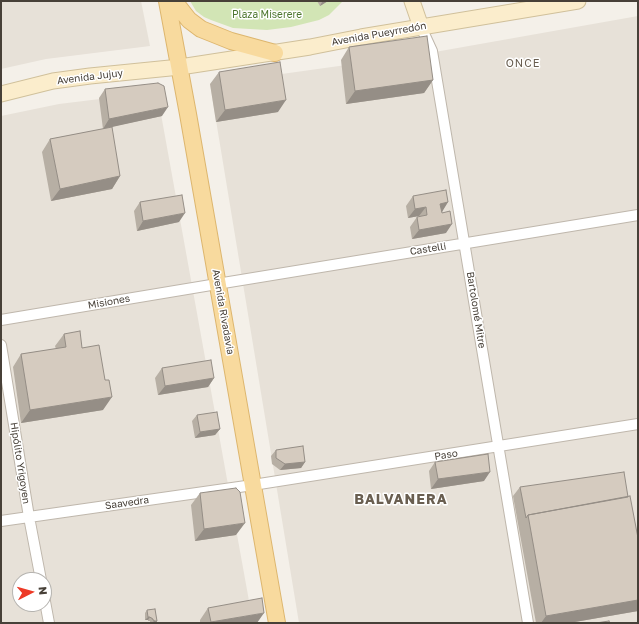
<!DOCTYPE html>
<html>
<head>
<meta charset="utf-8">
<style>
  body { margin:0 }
  #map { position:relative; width:639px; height:624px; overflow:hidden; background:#f4f0e9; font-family:"Golos Text",sans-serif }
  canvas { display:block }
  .frame { position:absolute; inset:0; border:2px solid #474038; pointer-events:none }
  .north { position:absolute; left:12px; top:572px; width:40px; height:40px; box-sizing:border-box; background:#fff; border:1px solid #b5b3af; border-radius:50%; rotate:84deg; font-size:11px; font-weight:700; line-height:16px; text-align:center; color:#474038 }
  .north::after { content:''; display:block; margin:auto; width:14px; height:18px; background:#ed3a27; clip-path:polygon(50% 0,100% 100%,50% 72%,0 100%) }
</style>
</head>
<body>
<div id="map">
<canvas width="639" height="624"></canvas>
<div class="frame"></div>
<div class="north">N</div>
</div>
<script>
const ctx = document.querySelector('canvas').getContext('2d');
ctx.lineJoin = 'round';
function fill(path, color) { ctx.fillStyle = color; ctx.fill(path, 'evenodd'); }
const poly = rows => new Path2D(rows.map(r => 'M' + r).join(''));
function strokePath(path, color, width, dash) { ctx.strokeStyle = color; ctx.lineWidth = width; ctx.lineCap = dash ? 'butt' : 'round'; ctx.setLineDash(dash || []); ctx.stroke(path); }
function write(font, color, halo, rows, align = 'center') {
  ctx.font = font + ' "Golos Text",sans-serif'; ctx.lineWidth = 3; ctx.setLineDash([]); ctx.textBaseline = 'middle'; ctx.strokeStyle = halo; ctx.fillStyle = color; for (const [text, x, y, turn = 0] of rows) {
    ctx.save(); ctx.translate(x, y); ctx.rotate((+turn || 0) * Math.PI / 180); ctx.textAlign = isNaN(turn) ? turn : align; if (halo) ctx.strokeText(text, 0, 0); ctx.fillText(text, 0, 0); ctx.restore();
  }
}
const residential = poly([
  [1,1,141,1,150,46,46,59,1,69],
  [638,16,638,623,299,623,210,84,418,55],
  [157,92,253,623,1,623,1,116,59,104],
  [20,580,44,580,44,604,20,604]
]);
const green = poly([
  [190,1,343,1,329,15,319,20,291,27,267,30,233,28,211,20,204,17,196,11]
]);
const minor = poly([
  [421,27,432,51,528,623],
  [1,320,217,284,638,215],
  [1,345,29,517,41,580],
  [1,521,253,485,638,424],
  [44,596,49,623]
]);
const secondary = poly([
  [412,1,421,27],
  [1,94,53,81,90,76,180,67,310,47,361,37,578,1]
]);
const primary = poly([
  [167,1,188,114,277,623],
  [174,1,189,20,201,29,231,41,275,53]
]);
const wall = poly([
  [317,1,328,1,320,6],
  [349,47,433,80,424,93,346,104,341,60],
  [219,72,278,112,216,122,210,84],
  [105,89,162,116,110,127,120,176,112,189,51,201,42,152,50,139,103,129,99,98],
  [413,196,448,202,441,212,446,233,412,239,410,227,417,217,419,217,419,216,408,218,406,206],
  [140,202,179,222,137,231,134,211],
  [64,334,82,348,103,410,21,423,13,367,21,354,56,349,55,346],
  [162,368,214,378,208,387,158,395,155,378],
  [197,415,220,429,215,435,195,438,192,421],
  [276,450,305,462,301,468,280,470,272,464,271,456],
  [435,462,484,481,431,489,429,471],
  [520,487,628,497,638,538,638,611,569,623,536,623,513,496],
  [200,493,236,535,195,541,191,505],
  [208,608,257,623,200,623,200,620],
  [147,610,157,621,156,623,150,623,150,621,148,621,148,620,145,620,145,613]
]);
const shadedWall = poly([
  [324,1,328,1,320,6,322,2],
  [433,80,424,93,346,104,355,91],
  [286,100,278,112,216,122,225,110],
  [168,107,162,116,103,129,109,119],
  [120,176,112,189,51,201,60,189],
  [448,202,442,212,434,213,440,204],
  [426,207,419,216,408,218,415,209],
  [185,213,179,222,137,231,143,221],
  [452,224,446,233,412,239,419,230],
  [214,378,208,387,158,395,165,386],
  [112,397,103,410,21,423,30,410],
  [220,429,215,435,195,438,200,432],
  [305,462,301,468,280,470,285,464],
  [490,472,484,481,431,489,438,479],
  [245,523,236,535,195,541,204,529],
  [638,600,638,611,569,623,541,623,546,616],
  [264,613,257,623,210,623,211,622],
  [148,617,150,617,148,620,145,620],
  [154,621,157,621,156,623,152,623]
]);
const building = poly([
  [427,36,433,80,355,91,349,47,427,36],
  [280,62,286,100,225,110,219,72,280,62],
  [158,83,164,86,168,107,109,119,105,89,158,83],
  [112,127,120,176,60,189,50,139,112,127],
  [446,190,448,202,440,204,442,213,450,211,452,224,419,230,417,217,427,215,426,207,415,209,413,196,446,190],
  [182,195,185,213,143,221,140,202,182,195],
  [80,331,82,348,99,345,105,380,109,380,112,397,30,410,21,354,66,347,64,334,80,331],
  [211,360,214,378,165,386,162,368,211,360],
  [217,412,220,429,200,432,197,415,217,412],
  [303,446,305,462,285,464,276,458,276,450,303,446],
  [488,454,490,472,438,479,435,462,488,454],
  [624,472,628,497,528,515,526,518,520,487,624,472],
  [236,488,240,492,245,523,204,529,200,493,236,488],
  [630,496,638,538,638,600,546,616,528,515,630,496],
  [262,598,264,613,211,622,208,608,262,598],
  [155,609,157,621,154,621,154,620,153,620,152,618,151,618,150,617,148,617,147,610,155,609],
  [609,621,610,623,596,623,609,621]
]);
const parkNames = [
  ["Plaza Miserere",267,15]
];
const streetNames = [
  ["Avenida Pueyrredón",379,34,-10],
  ["Avenida Jujuy",90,77,-7],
  ["Castelli",428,249,-9],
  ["Misiones",109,302,-10],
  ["Bartolomé Mitre",476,310,81],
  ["Avenida Rivadavia",223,312,80],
  ["Paso",446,455,-9],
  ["Hipólito Yrigoyen",20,463,81],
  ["Saavedra",127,503,-8]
];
const neighbourhoodNames = [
  ["ONCE",523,64]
];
const districtNames = [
  ["BALVANERA",401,500]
];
fill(residential, '#e7e1d8');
fill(green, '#d2e5b5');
strokePath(minor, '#bfb7ac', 12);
strokePath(secondary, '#d0c09b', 17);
strokePath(primary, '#ddb66e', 18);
strokePath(minor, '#fff', 10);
strokePath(secondary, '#fbedcc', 15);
strokePath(primary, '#f8da9e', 16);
fill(wall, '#b7afa4');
fill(shadedWall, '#958e86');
fill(building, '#d5cbbf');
strokePath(building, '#958e86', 1);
write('10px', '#4d762e', '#fff', parkNames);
write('10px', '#474038', '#fff', streetNames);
ctx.letterSpacing = '1px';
write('11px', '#695e50', '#fff', neighbourhoodNames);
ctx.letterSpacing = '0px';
ctx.letterSpacing = '1px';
write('bold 14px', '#695e50', '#fff', districtNames);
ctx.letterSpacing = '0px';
</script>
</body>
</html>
